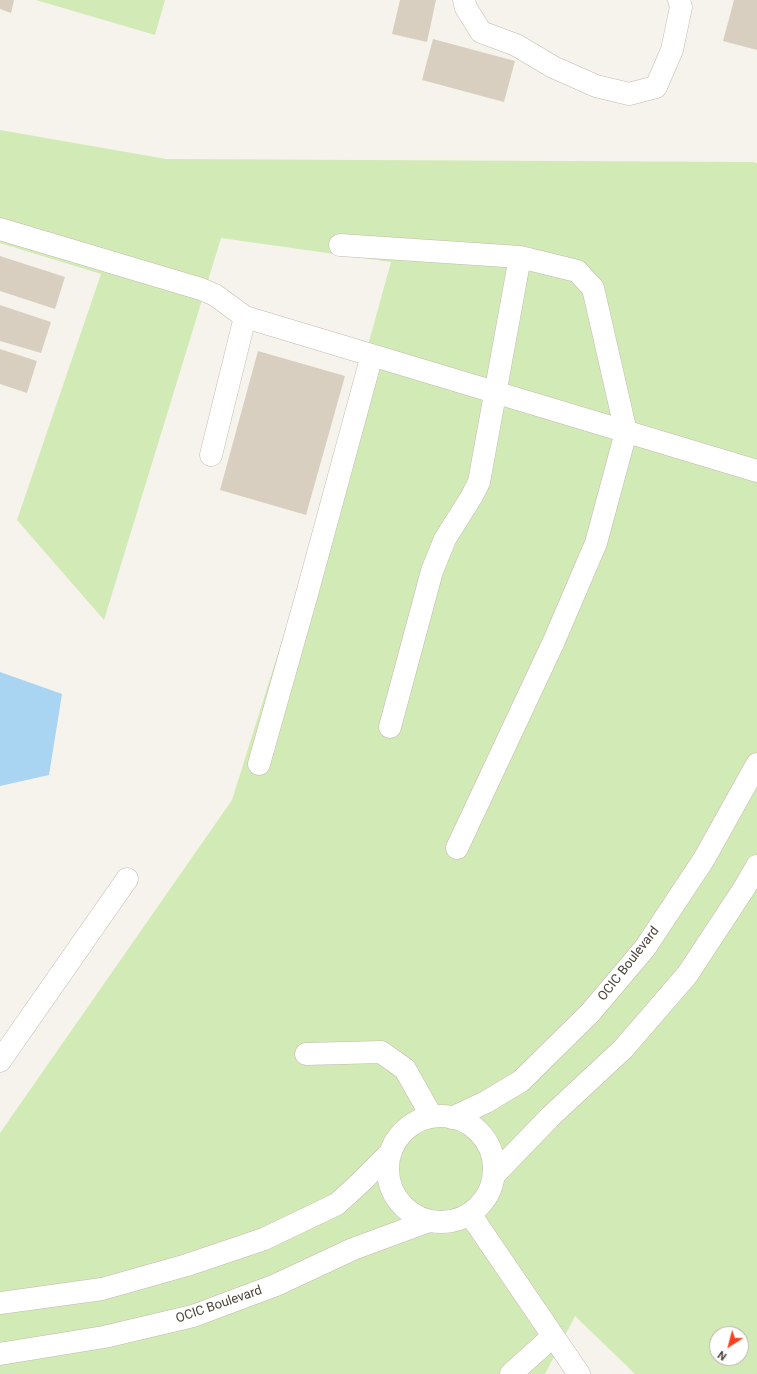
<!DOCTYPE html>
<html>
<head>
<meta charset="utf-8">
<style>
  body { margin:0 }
  #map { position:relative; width:757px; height:1374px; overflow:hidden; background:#f6f3ec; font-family:Roboto,sans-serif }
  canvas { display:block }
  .north { position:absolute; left:709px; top:1326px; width:40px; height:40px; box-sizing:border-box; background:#fff; border:1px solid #b7b4b0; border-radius:50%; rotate:216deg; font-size:11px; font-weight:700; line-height:16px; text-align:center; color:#4b4439 }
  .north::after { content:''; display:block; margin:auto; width:14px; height:18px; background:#fc3f1d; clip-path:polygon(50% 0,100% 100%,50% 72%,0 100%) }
</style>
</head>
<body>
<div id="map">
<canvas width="757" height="1374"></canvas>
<div class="north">N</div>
</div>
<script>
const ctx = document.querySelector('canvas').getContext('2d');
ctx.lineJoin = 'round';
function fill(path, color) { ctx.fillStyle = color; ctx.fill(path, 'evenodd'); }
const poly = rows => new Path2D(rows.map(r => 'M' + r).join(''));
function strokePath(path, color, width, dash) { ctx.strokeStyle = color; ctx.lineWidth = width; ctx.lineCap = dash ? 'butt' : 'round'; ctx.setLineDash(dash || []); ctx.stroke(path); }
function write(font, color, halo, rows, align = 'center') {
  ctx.font = font + ' Roboto,sans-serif'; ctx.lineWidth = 4; ctx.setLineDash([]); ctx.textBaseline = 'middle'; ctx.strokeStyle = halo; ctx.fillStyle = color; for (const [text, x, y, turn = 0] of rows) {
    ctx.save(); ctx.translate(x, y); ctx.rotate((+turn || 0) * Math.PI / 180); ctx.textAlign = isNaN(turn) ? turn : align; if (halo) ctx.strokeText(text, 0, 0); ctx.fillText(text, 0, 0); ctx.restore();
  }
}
const green = poly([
  [36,0,165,0,155,35],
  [0,130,166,159,753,162,757,163,757,1374,635,1374,575,1316,545,1374,0,1374,0,1133,232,800,320,519,391,262,221,238,104,620,17,520,101,274,0,243],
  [717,1334,741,1334,741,1358,717,1358]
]);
const water = poly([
  [0,672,62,694,49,775,0,786]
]);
const building = poly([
  [0,0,14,0,11,13,0,9],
  [400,0,436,0,427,42,392,34],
  [734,0,757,0,757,50,723,41],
  [433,39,515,61,504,102,422,80],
  [0,256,65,277,55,309,0,291],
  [0,305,51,322,41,353,0,341],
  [0,349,37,361,27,393,0,384],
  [258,351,345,376,306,515,220,490]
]);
const minor = poly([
  [464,0,466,8,481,32,516,45,553,67,596,86,629,94,656,87,672,50,681,7,679,0],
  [0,229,201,289,215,295,245,317,757,471],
  [340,245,520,257,577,271,593,288,626,432,596,543,554,641,457,848],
  [211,455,245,317],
  [390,727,432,571,445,539,472,496,479,482,520,257],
  [259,764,307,594,372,355],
  [306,1054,381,1052,405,1069,432,1117],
  [0,1061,127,879],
  '388 1169a53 53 0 1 1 106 0a53 53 0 1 1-106 0Z',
  [452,1118,486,1102,521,1081,590,1013,645,948,704,859,757,764],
  [494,1175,551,1116,623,1049,687,975,743,890,757,866],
  [470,1214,579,1374],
  [0,1303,102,1289,187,1265,264,1239,337,1204,360,1183,391,1152],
  [0,1354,104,1337,193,1316,276,1285,353,1249,429,1221],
  [511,1374,552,1337]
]);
const streetNames = [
  ["OCIC Boulevard",629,964,-52],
  ["OCIC Boulevard",219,1305,-19]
];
fill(green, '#d2eab5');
fill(water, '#a9d4f2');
fill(building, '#d8cfc1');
strokePath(minor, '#c2bbae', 23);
strokePath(minor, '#fff', 22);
write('13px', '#4b4439', '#fff', streetNames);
</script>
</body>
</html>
